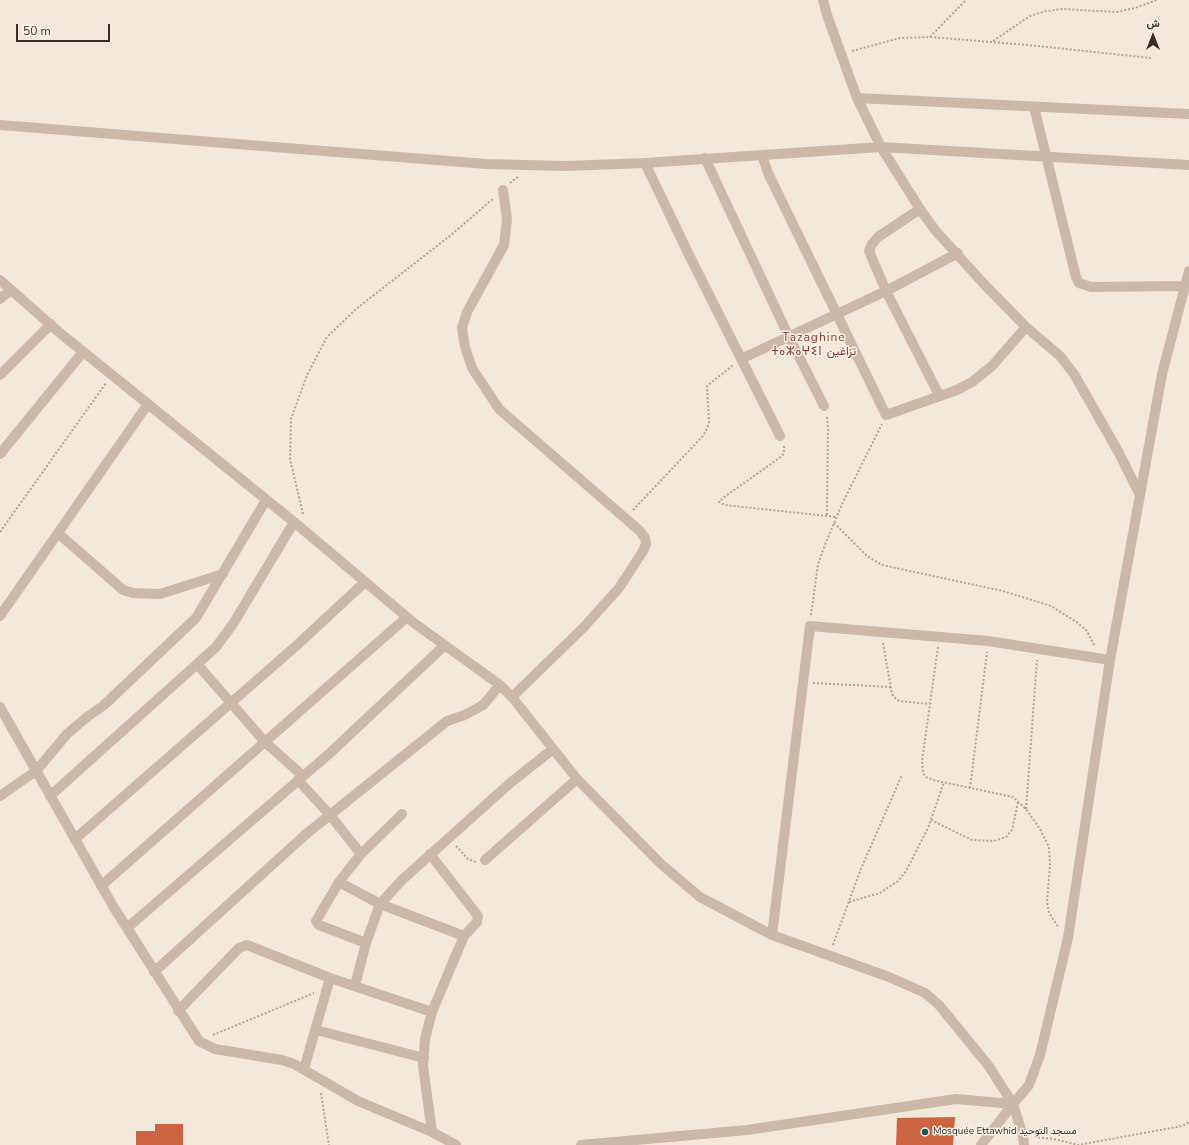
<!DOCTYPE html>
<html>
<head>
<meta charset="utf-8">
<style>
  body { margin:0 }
  #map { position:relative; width:1189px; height:1145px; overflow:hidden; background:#f3e8dc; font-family:"Nunito Sans",Vazirmatn,sans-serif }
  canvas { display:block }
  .north { position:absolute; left:1133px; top:16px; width:40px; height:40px; -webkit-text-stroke:3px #fbf2e9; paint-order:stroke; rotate:0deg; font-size:11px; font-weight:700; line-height:16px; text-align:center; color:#392d28 }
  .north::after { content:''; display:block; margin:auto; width:14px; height:18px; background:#392d28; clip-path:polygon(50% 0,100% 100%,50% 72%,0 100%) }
  .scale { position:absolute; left:16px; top:24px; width:94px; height:18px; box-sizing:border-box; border:2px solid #392d28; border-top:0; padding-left:5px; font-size:12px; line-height:14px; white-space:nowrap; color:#392d28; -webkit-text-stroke:3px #fbf2e9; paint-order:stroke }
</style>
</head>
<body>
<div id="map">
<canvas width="1189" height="1145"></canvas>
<div class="north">ش</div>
<div class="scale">50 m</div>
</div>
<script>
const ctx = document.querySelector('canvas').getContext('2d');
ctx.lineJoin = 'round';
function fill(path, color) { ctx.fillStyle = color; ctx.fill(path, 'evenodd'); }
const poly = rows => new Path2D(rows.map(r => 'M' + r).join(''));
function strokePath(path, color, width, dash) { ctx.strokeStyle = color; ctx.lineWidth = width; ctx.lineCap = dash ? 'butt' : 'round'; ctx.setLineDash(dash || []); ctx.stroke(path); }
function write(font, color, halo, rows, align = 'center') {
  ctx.font = font + ' "Nunito Sans",Vazirmatn,"Noto Sans Tifinagh",sans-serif'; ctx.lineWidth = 3; ctx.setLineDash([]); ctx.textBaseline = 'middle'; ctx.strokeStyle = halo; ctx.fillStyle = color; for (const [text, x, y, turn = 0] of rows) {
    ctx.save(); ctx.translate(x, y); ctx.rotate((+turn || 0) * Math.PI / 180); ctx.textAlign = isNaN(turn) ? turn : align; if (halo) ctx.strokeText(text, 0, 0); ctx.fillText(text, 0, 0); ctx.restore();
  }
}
const building = poly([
  [955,1117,953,1145,896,1145,897,1118],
  [155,1124,183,1124,183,1145,136,1145,136,1131,155,1131]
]);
const path = poly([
  [930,37,966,0],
  [993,41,1030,16,1046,11,1063,9,1117,12,1135,8,1157,0],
  [852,51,900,38,930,37,1028,45,1151,58],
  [510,183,519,176],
  [827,417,828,429,827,516],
  [784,446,784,453,782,456,723,498,719,502,725,505,836,517],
  [633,510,702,437,707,429,709,422,707,386,733,365],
  [303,514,290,459,291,419,307,375,327,337,356,309,451,235,494,198],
  [834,523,867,556,882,565,1003,591,1051,606,1078,623,1087,631,1095,647],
  [0,532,106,383],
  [811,615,818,564,826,542,843,502,882,424],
  [883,643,892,694,894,697,899,701,930,704],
  [938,647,922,761,923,773,926,777,933,780,1013,797,1026,809,1040,829,1049,847,1050,866,1047,902,1049,913,1059,928],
  [813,683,891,687],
  [970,788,987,652],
  [1026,809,1037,660],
  [931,820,972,840,994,841,1006,837,1012,830,1018,802],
  [456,846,468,859,476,862],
  [849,902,880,893,898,881,906,871,928,828,944,782],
  [833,945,860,871,902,775],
  [213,1035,314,993],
  [321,1093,329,1145],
  [1034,1137,1054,1139,1078,1145,1182,1126,1189,1122]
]);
const minor = poly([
  [823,0,827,15,857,98,881,147,920,209,935,230,983,283,1026,327,1060,356,1074,374,1119,453,1140,495],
  [857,98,1189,114],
  [1034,107,1076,277,1079,283,1091,287,1185,286],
  [0,125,486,164,566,166,645,163,881,147,1189,165],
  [762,155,768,173,886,415,957,390,972,382,992,366,1026,327],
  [705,158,789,337,824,406],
  [645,163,689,255,780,436],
  [503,190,507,219,504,245,467,312,462,328,465,347,472,368,499,409,640,531,645,538,646,544,643,551,619,588,584,627,512,697],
  [920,209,878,237,872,244,869,251,886,291,939,395],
  [0,280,60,333,294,522,414,623,500,685,512,697,577,779,661,864,700,897,772,935,889,977,925,993,939,1005,988,1065,1013,1104],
  [0,299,11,290],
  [741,359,886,291,958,253],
  [0,375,51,324],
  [0,454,83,352],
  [59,534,123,590,133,593,160,594,223,574],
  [0,616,148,404],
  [197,664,265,742,303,776],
  [0,707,113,906,199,1041,215,1049,282,1060,294,1064,358,1101,432,1132,456,1145],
  [298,780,330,815,361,854],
  [0,796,36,771,67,734,87,717,103,706,196,618,266,500],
  [50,796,216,647,233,624,294,522],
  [75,839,296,646,365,582],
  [430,854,478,916,477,922,464,936],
  [485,860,577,779],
  [339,882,380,904,464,936,432,1012],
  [101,886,407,617],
  [127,928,330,753,444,646],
  [772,935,810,626,988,641,1110,660],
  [366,943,319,925,316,921,339,882,361,854,402,814],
  [154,972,305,835,447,721,465,715,483,705,500,685],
  [355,985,366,943,380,904,402,880,509,784,553,749],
  [178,1011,239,948,247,945,330,978,432,1012,425,1039,423,1066,432,1132],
  [316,1030,424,1058],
  [304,1069,330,978],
  [581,1145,747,1130,956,1099,1013,1104],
  [981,1145,1013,1104],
  [1024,1145,1023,1136,1013,1104,1029,1085,1040,1055,1068,938,1110,660,1162,374,1189,271]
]);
const markers = [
  [925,1132,4,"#1b585d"]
];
const poiNames = [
  ["Mosquée Ettawhid مسجد التوحيد",933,1132]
];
const quarterNames = [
  ["Tazaghine",814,338],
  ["ⵜⴰⵣⴰⵖⵉⵏ تزاغين",814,352]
];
fill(building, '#cc6341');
strokePath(path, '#b8a291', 2, [2, 2]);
strokePath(minor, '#ccb8a7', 10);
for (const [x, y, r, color] of markers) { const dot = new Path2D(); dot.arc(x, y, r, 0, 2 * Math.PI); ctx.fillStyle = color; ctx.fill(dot); strokePath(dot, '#fbf2e9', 1.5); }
write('10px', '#392d28', '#fbf2e9', poiNames, 'left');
ctx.letterSpacing = '1px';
write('12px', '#8c371c', '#fbf2e9', quarterNames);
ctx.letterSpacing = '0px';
</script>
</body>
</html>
